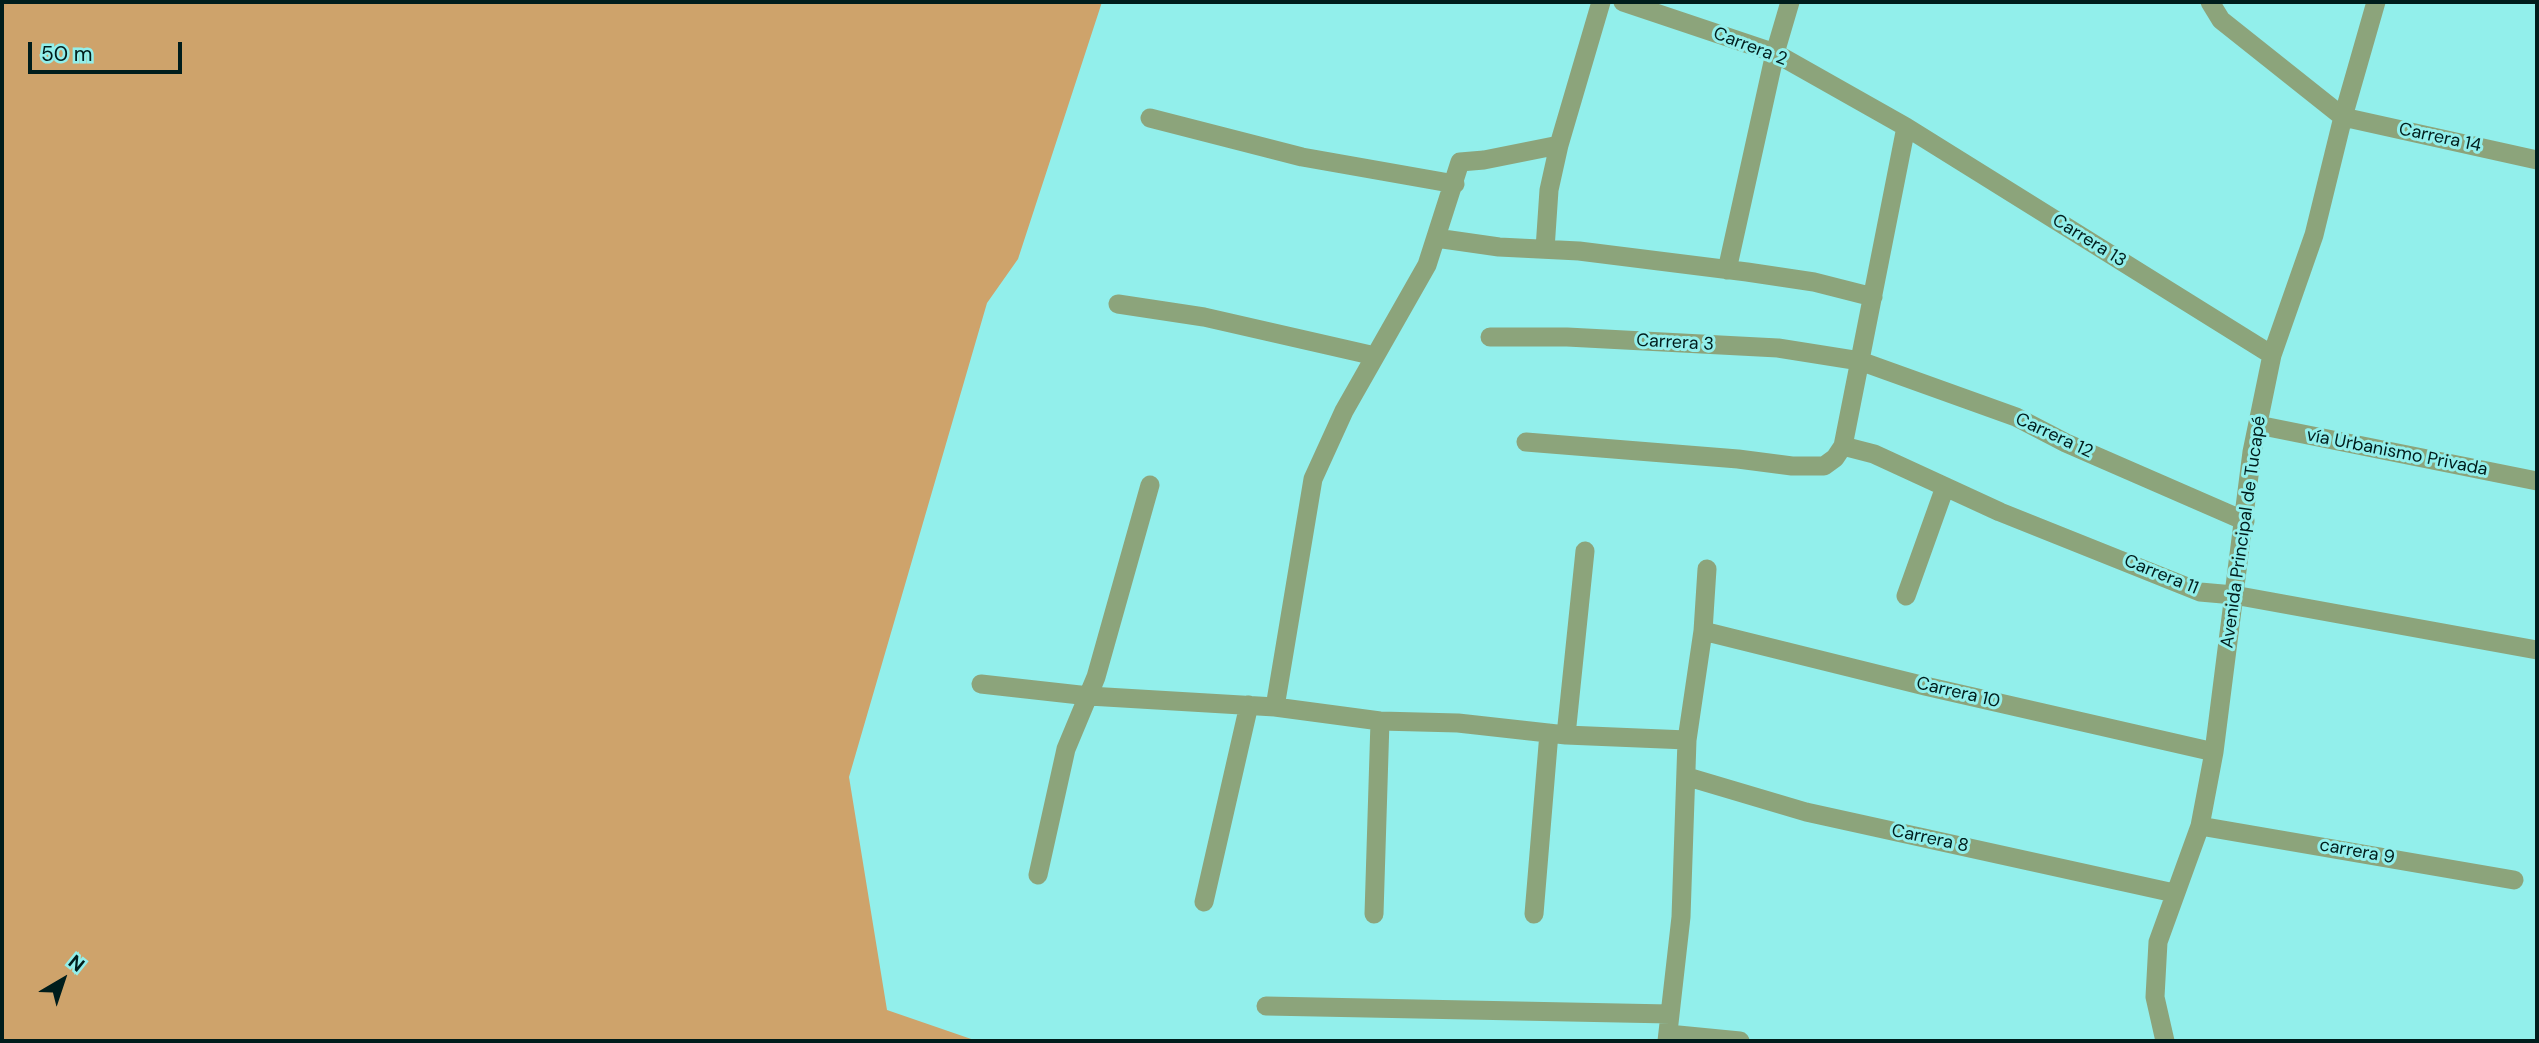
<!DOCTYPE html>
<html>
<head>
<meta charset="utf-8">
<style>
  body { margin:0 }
  #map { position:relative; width:2539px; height:1043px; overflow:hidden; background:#92efeb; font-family:"DM Sans",sans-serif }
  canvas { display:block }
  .frame { position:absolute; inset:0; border:4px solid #001d1c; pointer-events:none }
  .north { position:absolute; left:28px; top:945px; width:70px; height:70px; -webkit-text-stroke:5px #92efeb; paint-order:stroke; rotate:39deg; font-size:19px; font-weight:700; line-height:28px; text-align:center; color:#001d1c }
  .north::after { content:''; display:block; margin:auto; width:24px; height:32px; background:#001d1c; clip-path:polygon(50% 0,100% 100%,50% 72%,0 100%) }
  .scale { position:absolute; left:28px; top:42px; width:154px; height:32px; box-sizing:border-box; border:4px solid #001d1c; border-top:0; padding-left:9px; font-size:21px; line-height:24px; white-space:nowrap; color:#001d1c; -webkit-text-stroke:5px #92efeb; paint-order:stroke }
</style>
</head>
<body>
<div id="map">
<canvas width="2539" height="1043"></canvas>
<div class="frame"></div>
<div class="north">N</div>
<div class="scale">50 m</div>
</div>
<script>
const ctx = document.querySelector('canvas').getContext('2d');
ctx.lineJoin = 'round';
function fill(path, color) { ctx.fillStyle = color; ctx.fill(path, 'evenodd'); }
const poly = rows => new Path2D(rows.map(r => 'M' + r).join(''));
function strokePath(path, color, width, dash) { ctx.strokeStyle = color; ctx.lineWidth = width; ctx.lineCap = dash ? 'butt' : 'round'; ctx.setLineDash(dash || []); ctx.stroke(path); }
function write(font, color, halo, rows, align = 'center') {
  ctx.font = font + ' "DM Sans",sans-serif'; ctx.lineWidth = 6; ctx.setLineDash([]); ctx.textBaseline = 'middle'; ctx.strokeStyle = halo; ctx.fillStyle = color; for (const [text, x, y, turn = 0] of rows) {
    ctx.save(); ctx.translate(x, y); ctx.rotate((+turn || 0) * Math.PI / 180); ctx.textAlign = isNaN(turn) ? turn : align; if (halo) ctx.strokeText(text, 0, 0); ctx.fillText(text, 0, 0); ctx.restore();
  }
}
const green = poly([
  [2,2,1102,2,1018,259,987,303,849,777,887,1010,977,1041,2,1041]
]);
const minor = poly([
  [1623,2,1775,53,1906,127,2272,355],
  [2210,2,2221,20,2343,117,2537,160],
  [1150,118,1302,157,1455,184],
  [1436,238,1499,247,1579,251,1747,272,1814,282,1873,297],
  [1545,249,1549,190,1559,145],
  [1727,270,1775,53,1790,2],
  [1118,304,1204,317,1375,356],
  [1490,337,1567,337,1778,348,1860,361,2016,417,2066,443,2245,521],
  [2258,425,2537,481],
  [1526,442,1738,459,1792,466,1824,466,1835,458,1843,446,1906,127],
  [1843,446,1874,454,2000,512,2200,592,2234,595,2537,650],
  [1906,596,1945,487],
  [1703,631,1925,686,2214,752],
  [981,684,1089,696,1275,707,1380,721,1458,723,1566,735,1687,740],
  [1275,707,1313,479,1344,411,1427,265,1460,162,1484,160,1559,145,1601,2],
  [1566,735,1585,551],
  [1688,777,1806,812,2174,893],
  [2200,826,2514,880],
  [1038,875,1066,749,1096,677,1150,485],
  [1204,902,1249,705],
  [1374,914,1380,721],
  [1534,914,1549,733],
  [1266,1006,1670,1014],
  [1668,1034,1740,1041],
  [1667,1041,1681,917,1687,740,1703,631,1707,569],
  [2165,1041,2155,997,2158,942,2200,826,2214,752,2252,452,2272,355,2314,235,2343,117,2376,2]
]);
const streetNames = [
  ["Carrera 2",1750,47,21],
  ["Carrera 14",2440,138,12],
  ["Carrera 13",2089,241,32],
  ["Carrera 3",1675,343,3],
  ["Carrera 12",2054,436,25],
  ["vía Urbanismo Privada",2397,453,11],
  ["Avenida Principal de Tucapé",2244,532,-82],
  ["Carrera 11",2161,575,22],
  ["Carrera 10",1958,693,13],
  ["Carrera 8",1930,839,12],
  ["carrera 9",2357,852,10]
];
fill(green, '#cea36b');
strokePath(minor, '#8ca47b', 19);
write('18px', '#001d1c', '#92efeb', streetNames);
</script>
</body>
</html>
